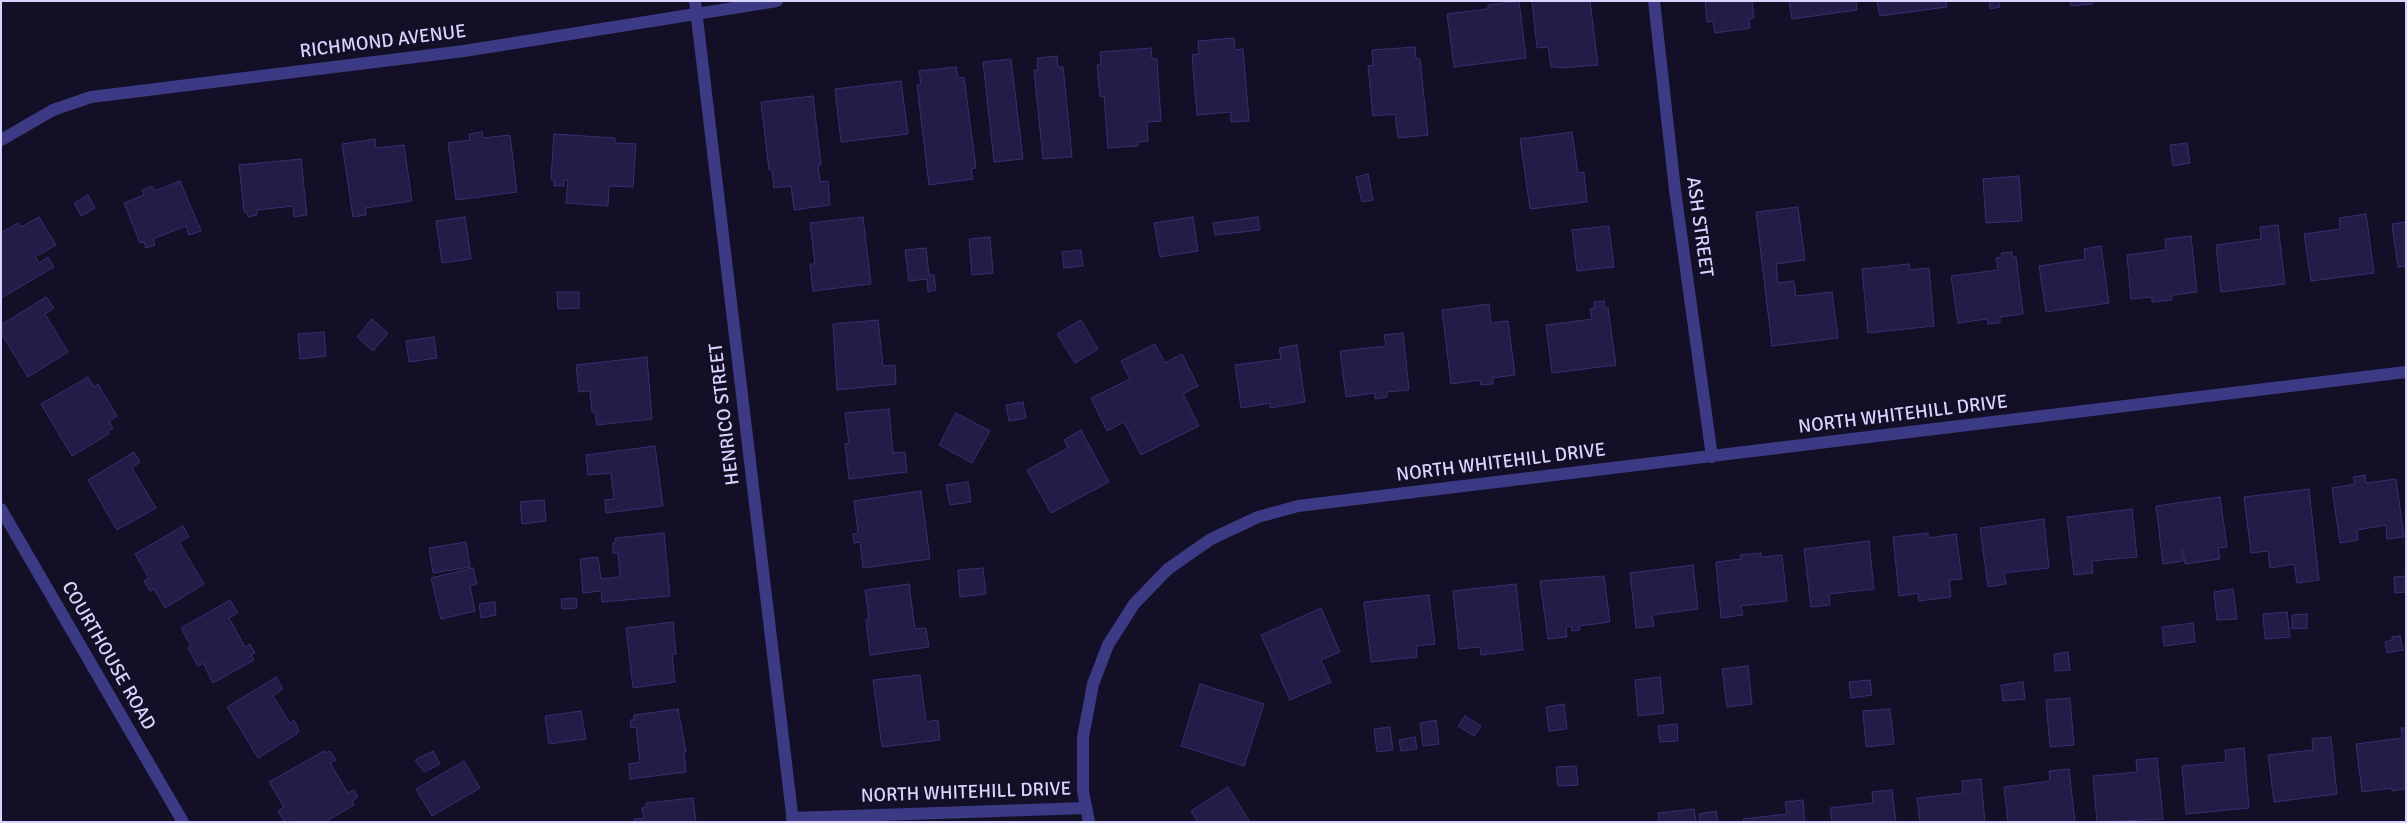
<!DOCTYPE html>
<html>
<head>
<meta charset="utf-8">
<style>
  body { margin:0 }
  #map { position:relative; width:2407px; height:823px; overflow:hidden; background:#130f26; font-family:Signika,sans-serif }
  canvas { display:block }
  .frame { position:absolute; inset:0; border:2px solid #d9d4ff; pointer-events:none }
</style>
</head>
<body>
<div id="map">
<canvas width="2407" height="823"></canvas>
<div class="frame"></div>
</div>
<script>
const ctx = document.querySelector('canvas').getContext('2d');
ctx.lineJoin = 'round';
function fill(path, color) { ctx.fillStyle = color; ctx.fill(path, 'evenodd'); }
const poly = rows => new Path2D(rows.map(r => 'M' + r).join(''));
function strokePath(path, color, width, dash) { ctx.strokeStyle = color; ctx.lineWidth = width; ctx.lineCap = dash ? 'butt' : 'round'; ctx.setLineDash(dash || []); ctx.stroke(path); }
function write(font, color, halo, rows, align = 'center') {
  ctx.font = font + ' Signika,sans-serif'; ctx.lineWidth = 4; ctx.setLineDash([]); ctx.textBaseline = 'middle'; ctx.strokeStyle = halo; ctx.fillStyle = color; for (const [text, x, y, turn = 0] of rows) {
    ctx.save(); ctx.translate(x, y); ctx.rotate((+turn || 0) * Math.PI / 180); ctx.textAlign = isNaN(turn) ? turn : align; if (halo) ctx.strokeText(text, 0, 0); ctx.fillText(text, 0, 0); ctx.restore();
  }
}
const building = poly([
  [1519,1,1526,58,1454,67,1447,14,1488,9,1488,5,1519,1],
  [1532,1,1590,1,1598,65,1559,68,1559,67,1551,67,1548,47,1537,48,1532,1],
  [1705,1,1752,1,1754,18,1749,19,1750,28,1715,33,1713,21,1707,22,1705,1],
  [1789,1,1856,1,1857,10,1792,19,1789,1],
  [1877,1,1946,1,1947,7,1880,16,1877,1],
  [1989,1,1999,1,2000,7,1990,9,1989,1],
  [2070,1,2092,1,2092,4,2071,6,2070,1],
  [1234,38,1235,50,1243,49,1249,121,1231,122,1231,112,1197,115,1192,55,1199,54,1198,41,1234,38],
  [1415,47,1416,59,1420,59,1428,135,1398,138,1395,114,1373,116,1368,66,1373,65,1372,50,1415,47],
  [1151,48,1152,59,1157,59,1161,121,1147,122,1148,141,1138,142,1138,146,1108,148,1104,96,1100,97,1097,65,1101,65,1100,52,1151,48],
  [1057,56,1058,67,1063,67,1072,157,1043,159,1034,70,1038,70,1037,58,1057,56],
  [1011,59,1023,159,994,162,983,62,1011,59],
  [956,67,958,78,964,77,976,168,971,169,973,179,929,185,917,85,921,84,919,71,956,67],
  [901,81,908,134,841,142,835,89,901,81],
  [813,96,821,165,818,165,820,182,828,181,830,205,794,210,791,186,774,188,772,170,769,170,761,102,813,96],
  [482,132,483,138,510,135,517,192,456,200,448,143,470,140,469,134,482,132],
  [1572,132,1578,173,1584,172,1587,202,1530,209,1520,139,1572,132],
  [554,134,615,138,615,143,636,144,633,187,609,186,608,206,566,203,568,180,564,180,564,186,554,186,554,180,551,179,554,134],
  [375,139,376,148,404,145,412,201,365,208,366,215,353,217,342,144,375,139],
  [2187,143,2190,163,2173,166,2170,145,2187,143],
  [301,159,307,215,294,217,293,206,257,210,257,215,248,217,247,212,244,212,239,165,301,159],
  [1368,174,1373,200,1362,202,1356,177,1368,174],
  [2019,176,2022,221,1986,223,1983,179,2019,176],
  [180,181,201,231,189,235,186,226,153,239,155,245,146,248,144,242,140,243,124,203,144,195,142,190,152,186,155,191,180,181],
  [88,195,95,208,81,216,74,203,88,195],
  [1798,207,1805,260,1776,264,1778,283,1794,281,1796,296,1832,292,1838,338,1772,346,1756,212,1798,207],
  [2366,214,2374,273,2311,281,2304,234,2340,229,2339,218,2366,214],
  [39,217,56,245,35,257,39,263,48,257,54,267,1,298,1,233,18,223,21,227,39,217],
  [465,217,471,259,442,263,436,221,465,217],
  [863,217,871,284,813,291,810,264,815,264,810,223,863,217],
  [1193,217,1198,251,1160,257,1154,223,1193,217],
  [1258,217,1260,230,1215,235,1213,223,1258,217],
  [2406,222,2406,266,2398,267,2392,224,2406,222],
  [2278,225,2285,284,2221,292,2216,245,2261,239,2260,227,2278,225],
  [1609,226,1614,267,1577,271,1572,230,1609,226],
  [2191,236,2197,292,2172,295,2172,300,2152,302,2152,297,2131,299,2127,255,2166,250,2165,239,2191,236],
  [990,237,993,273,972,275,969,239,990,237],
  [2101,246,2109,303,2046,312,2039,266,2085,259,2084,249,2101,246],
  [926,248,929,275,934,275,936,290,928,292,927,279,909,281,905,250,926,248],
  [1081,250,1083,266,1064,268,1062,252,1081,250],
  [2012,252,2012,257,2016,257,2023,314,2000,317,2000,323,1988,324,1987,319,1958,323,1951,276,1998,270,1996,258,2002,257,2001,253,2012,252],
  [1909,264,1910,270,1929,268,1934,326,1868,333,1862,269,1909,264],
  [557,292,579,292,579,308,558,309,557,292],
  [46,297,54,308,45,314,68,352,28,377,1,333,1,325,46,297],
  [1604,301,1605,308,1608,308,1616,365,1552,373,1546,325,1592,319,1590,309,1595,308,1594,302,1604,301],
  [1489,304,1491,323,1508,321,1515,375,1493,378,1493,384,1481,385,1480,380,1451,384,1442,310,1489,304],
  [372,319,388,333,373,351,357,337,372,319],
  [878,320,883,366,895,365,896,384,837,390,833,324,878,320],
  [1081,320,1098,349,1075,363,1057,334,1081,320],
  [324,332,326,356,300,359,298,334,324,332],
  [1403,333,1409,390,1387,392,1387,397,1375,399,1375,393,1346,397,1340,351,1386,346,1384,335,1403,333],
  [434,337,437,358,409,362,406,341,434,337],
  [1155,344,1165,363,1182,354,1198,386,1183,394,1199,426,1141,455,1124,422,1107,431,1091,398,1130,379,1121,361,1155,344],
  [1297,345,1305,402,1270,408,1270,403,1241,408,1235,365,1281,359,1279,348,1297,345],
  [647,357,652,419,597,425,595,412,592,412,590,391,579,392,576,365,647,357],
  [88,377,94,387,98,384,117,416,109,421,113,428,108,431,109,434,72,456,41,404,88,377],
  [1023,402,1026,418,1009,421,1006,405,1023,402],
  [889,409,893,453,905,452,907,472,849,479,845,444,849,443,845,413,889,409],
  [956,413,990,431,972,463,939,445,956,413],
  [1081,430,1109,482,1051,513,1027,470,1068,448,1064,440,1081,430],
  [655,446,663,506,606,513,605,500,614,499,611,473,588,475,586,455,655,446],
  [134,452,140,462,132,468,156,508,117,530,88,480,134,452],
  [2365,475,2366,483,2396,479,2404,537,2387,539,2386,525,2357,530,2358,540,2340,543,2332,488,2355,484,2353,477,2365,475],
  [968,482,971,502,950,505,946,485,968,482],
  [2309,489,2319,580,2297,583,2294,564,2270,568,2268,551,2251,553,2244,497,2309,489],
  [921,491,930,559,863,568,860,542,854,543,853,534,858,533,854,501,921,491],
  [2220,497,2227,547,2218,548,2220,559,2185,564,2183,550,2181,550,2183,561,2163,564,2156,506,2220,497],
  [544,500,546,521,522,524,520,502,544,500],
  [2132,509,2137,557,2092,561,2093,573,2074,575,2067,517,2132,509],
  [2044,519,2049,568,2004,573,2006,584,1988,587,1980,528,2044,519],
  [183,526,189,537,179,542,204,584,165,608,154,589,150,591,144,581,149,578,135,554,183,526],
  [664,533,670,596,602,602,601,591,583,593,580,559,598,557,601,579,620,577,618,553,613,553,613,543,616,542,615,538,664,533],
  [1928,533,1928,538,1956,534,1962,579,1949,580,1951,597,1919,601,1918,593,1899,596,1893,537,1928,533],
  [1869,541,1874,589,1829,594,1830,605,1811,607,1804,549,1869,541],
  [466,542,470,567,433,573,429,548,466,542],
  [1761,553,1761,557,1782,555,1787,601,1741,606,1743,615,1721,618,1716,562,1741,559,1740,555,1761,553],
  [1693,565,1698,609,1652,615,1654,626,1636,628,1630,573,1693,565],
  [473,568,477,584,470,586,475,611,441,619,431,578,473,568],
  [983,568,986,594,960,597,958,570,983,568],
  [1604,576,1610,622,1579,626,1580,630,1572,631,1571,626,1566,627,1567,637,1548,639,1540,581,1604,576],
  [2406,576,2406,592,2395,593,2394,577,2406,576],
  [909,584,915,629,926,628,929,647,870,655,866,620,869,619,865,590,909,584],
  [1516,584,1523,650,1481,655,1480,647,1459,649,1453,591,1516,584],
  [2233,589,2237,619,2217,620,2214,592,2233,589],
  [1429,595,1435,644,1416,646,1417,657,1371,662,1364,602,1429,595],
  [576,598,577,608,562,609,561,599,576,598],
  [230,600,238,613,229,618,245,647,250,644,255,653,251,655,254,660,213,683,203,663,198,666,188,648,191,646,181,628,230,600],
  [495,602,496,615,481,618,479,604,495,602],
  [1321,608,1340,652,1321,660,1331,682,1290,700,1261,635,1321,608],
  [2287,612,2290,637,2265,639,2263,614,2287,612],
  [2307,614,2307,628,2292,629,2292,615,2307,614],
  [673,622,676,654,672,655,675,682,633,688,626,628,673,622],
  [2193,623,2195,642,2164,646,2162,627,2193,623],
  [2400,636,2403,650,2387,653,2385,642,2392,640,2392,637,2400,636],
  [2068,652,2070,670,2055,671,2054,654,2068,652],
  [1748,666,1752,704,1727,707,1722,669,1748,666],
  [920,675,926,722,938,720,940,740,882,747,873,680,920,675],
  [276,677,283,689,273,696,290,723,294,720,299,730,297,734,258,758,227,707,276,677],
  [1660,677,1664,713,1638,716,1635,680,1660,677],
  [1870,680,1872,695,1851,698,1849,682,1870,680],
  [2023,682,2025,699,2003,701,2001,685,2023,682],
  [1200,684,1264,704,1244,766,1181,746,1200,684],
  [2070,698,2074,745,2050,747,2046,700,2070,698],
  [1564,704,1567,729,1549,731,1546,707,1564,704],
  [678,709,686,752,684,752,686,772,630,779,629,764,640,762,636,727,631,728,630,720,634,720,634,715,678,709],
  [1890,709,1894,744,1866,747,1863,711,1890,709],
  [581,711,586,739,549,744,545,716,581,711],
  [1465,716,1481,726,1474,736,1458,726,1465,716],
  [1436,720,1439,744,1423,746,1420,723,1436,720],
  [1677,724,1678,741,1660,742,1658,726,1677,724],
  [1390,727,1393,750,1377,752,1374,729,1390,727],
  [2401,728,2406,728,2406,787,2404,789,2392,791,2392,788,2362,792,2356,744,2402,738,2401,728],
  [1415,737,1417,749,1401,751,1399,740,1415,737],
  [2331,737,2337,794,2274,802,2268,755,2313,750,2312,739,2331,737],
  [2244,748,2249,808,2186,814,2182,766,2226,762,2225,750,2244,748],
  [324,751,325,753,330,751,336,760,330,763,348,793,354,790,358,797,352,801,354,805,325,822,291,822,289,818,284,821,278,811,284,807,269,782,324,751],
  [433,751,440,764,424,772,415,760,433,751],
  [2157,758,2163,819,2097,822,2093,776,2137,772,2136,760,2157,758],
  [464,761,480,788,432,816,416,789,464,761],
  [1576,766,1578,785,1558,786,1556,767,1576,766],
  [2069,769,2075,822,2008,822,2004,787,2050,781,2049,771,2069,769],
  [1981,779,1985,822,1920,822,1917,798,1963,793,1962,781,1981,779],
  [1228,787,1250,822,1198,822,1191,811,1228,787],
  [1892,790,1896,822,1832,822,1830,808,1873,803,1872,792,1892,790],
  [693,798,696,822,634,822,634,819,644,818,642,808,646,807,646,803,693,798],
  [1803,800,1805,822,1743,822,1743,819,1787,814,1785,802,1803,800],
  [1694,809,1696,822,1659,822,1658,813,1694,809],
  [1716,811,1718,822,1700,822,1699,814,1716,811]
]);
const minor = poly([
  [695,1,793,822],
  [1654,1,1675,190,1712,457],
  [1,140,53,110,91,97,464,51,777,1],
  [1,509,183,822],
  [792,818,1085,808],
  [1089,822,1083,791,1083,737,1093,684,1108,645,1134,604,1168,569,1211,539,1258,517,1298,506,2406,372]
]);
const streetNames = [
  ["RICHMOND AVENUE",383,42,-7],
  ["ASH STREET",1699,227,82],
  ["HENRICO STREET",725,414,-97],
  ["NORTH WHITEHILL DRIVE",1903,415,-7],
  ["NORTH WHITEHILL DRIVE",1501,463,-7],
  ["COURTHOUSE ROAD",108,656,60],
  ["NORTH WHITEHILL DRIVE",966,793,-2]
];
fill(building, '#241b47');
strokePath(building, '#3b2d73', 1);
strokePath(minor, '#3d3a85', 12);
write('19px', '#d9d4ff', '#130f26', streetNames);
</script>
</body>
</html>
